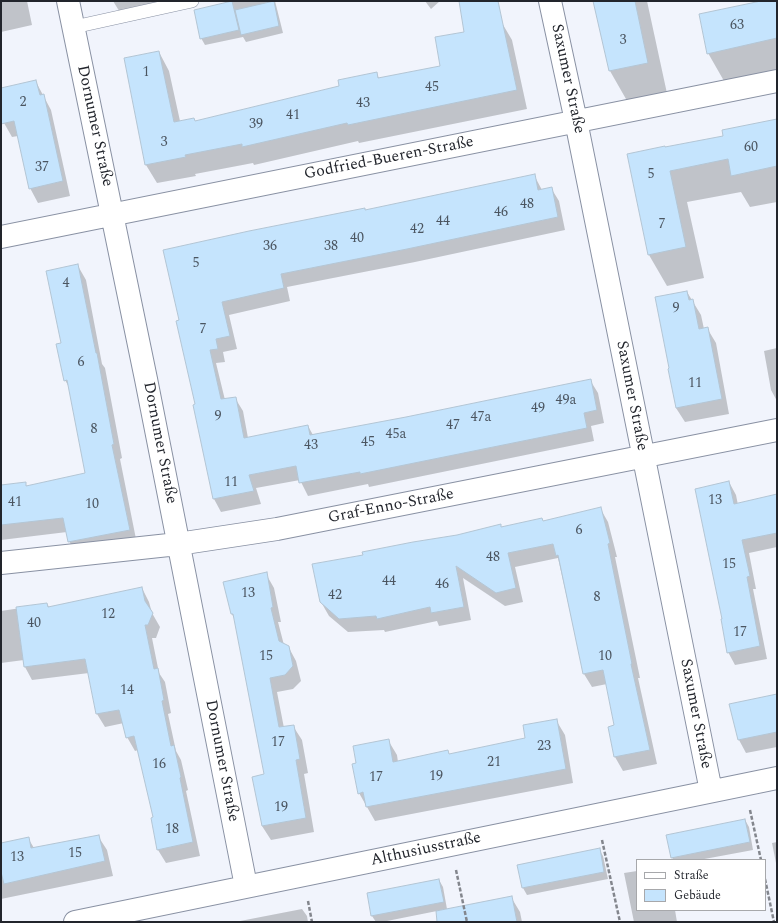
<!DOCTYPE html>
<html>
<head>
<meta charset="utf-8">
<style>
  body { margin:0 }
  #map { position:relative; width:778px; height:923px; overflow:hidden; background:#f1f4fc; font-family:Spectral,serif }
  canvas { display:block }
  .frame { position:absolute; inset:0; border:2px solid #22252c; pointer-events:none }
  .legend { position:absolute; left:636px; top:859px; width:130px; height:52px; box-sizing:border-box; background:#fff; border:1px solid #a7a8ab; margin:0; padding:5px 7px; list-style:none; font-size:12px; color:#22252c }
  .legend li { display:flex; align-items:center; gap:8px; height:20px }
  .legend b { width:20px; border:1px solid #a7a8ab }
</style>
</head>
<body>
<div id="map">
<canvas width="778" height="923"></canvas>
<div class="frame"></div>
<ul class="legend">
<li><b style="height:5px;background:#fff"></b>Straße</li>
<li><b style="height:11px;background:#c5e4fd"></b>Gebäude</li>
</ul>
</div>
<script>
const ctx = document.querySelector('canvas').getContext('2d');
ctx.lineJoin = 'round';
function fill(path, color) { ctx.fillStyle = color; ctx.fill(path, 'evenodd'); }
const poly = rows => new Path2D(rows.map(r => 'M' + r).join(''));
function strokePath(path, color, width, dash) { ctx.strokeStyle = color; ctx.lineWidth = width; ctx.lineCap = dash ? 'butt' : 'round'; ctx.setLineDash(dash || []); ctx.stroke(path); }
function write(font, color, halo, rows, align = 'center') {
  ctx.font = font + ' Spectral,serif'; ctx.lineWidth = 3; ctx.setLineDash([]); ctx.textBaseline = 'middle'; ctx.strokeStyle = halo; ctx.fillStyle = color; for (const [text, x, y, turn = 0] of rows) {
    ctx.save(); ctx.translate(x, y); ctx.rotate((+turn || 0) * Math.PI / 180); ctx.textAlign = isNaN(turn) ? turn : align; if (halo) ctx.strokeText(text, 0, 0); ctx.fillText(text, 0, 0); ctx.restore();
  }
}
const shadow = poly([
  [1,1,27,1,32,25,1,32],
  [113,1,178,1,121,14],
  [238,1,275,1,283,33,246,42,243,37,205,45,201,38,195,10],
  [425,1,440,1,431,9],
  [460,1,489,1,512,40,527,109,359,143,358,141,254,165,253,163,195,174,196,176,157,183,146,165,159,52,169,71,180,121,195,122,341,87,376,73,379,78,441,67,465,32],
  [594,1,647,1,668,98,630,106,610,71],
  [764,1,777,1,777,77,728,88,708,53],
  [36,82,51,110,70,196,38,203,30,188,18,136,12,137,4,123,1,111,1,89],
  [777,120,777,202,750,207,741,192,687,202,704,278,667,286,649,255,665,148,724,137],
  [534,175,542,190,551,188,559,201,565,230,415,262,287,287,290,301,229,315,237,349,223,352,225,362,216,363,225,400,235,398,243,411,248,438,308,426,313,435,407,418,590,380,598,393,604,423,591,426,594,441,369,487,368,484,308,496,300,480,256,488,261,504,221,512,214,499,197,405,177,322,365,211],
  [78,266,86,280,102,364,105,368,122,458,120,459,137,544,77,555,69,541,67,532,1,540,1,486,25,483,27,487,86,474,70,389,65,380,62,344],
  [687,292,701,315,704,329,707,328,716,343,729,414,685,422,676,408],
  [777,348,777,401,771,390,764,351],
  [729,482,736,495,738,505,777,496,777,547,749,553,756,589,753,589,767,659,735,665,728,652,723,620],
  [600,508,608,522,617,557,615,557,640,678,638,678,657,764,623,771,615,757,609,727,615,726,607,684,592,687,584,674,558,558,515,567,523,602,505,606,463,578,471,620,439,626,437,621,385,632,384,630,348,632,329,616,321,602,364,556,500,526,502,528,543,522],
  [266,574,274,588,281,622,278,622,284,645,288,646,296,661,301,681,293,689,277,692,284,728,293,726,302,740,308,773,304,774,314,832,271,840,262,826,253,778,265,775,235,620,232,614,224,582],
  [142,588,149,602,152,613,160,627,156,638,152,638,159,673,165,682,171,713,168,714,176,751,181,760,188,790,186,791,200,856,166,863,158,850,154,818,138,750,135,751,127,737,124,723,105,727,97,714,89,673,32,680,25,667,24,660,1,663,1,611,47,604,49,607],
  [777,694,777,747,746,753,739,740],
  [556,720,565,735,573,783,375,821,359,793,388,740,397,755,398,762,449,755,527,739],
  [745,820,749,827,753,850,699,860,673,860,672,857],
  [98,836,107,850,113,876,1,899,1,844,28,838,34,848],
  [777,842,777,868,772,843],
  [599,849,603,856,608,879,527,895,523,888,518,865],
  [637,871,637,910,675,910,677,922,634,922,624,873],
  [439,880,443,887,447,909,382,922,376,922,372,916,368,894],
  [511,897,520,912,522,922,478,922],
  [302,909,307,916,308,922,235,922]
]);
const building = poly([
  [232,1,239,30,200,39,194,10,232,1],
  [274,1,279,26,241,35,235,10,274,1],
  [459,1,498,1,517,90,348,125,347,123,242,147,242,144,185,155,186,157,145,165,124,58,159,51,174,122,194,118,195,121,339,86,338,80,377,72,378,78,440,66,435,37,464,32,459,1],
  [593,1,635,1,648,63,609,71,593,1],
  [761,1,777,1,777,38,707,54,699,14,761,1],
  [36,80,40,95,44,94,63,181,29,189,14,121,1,124,1,88,36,80],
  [777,119,777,166,731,176,728,159,670,171,686,247,648,255,627,154,665,146,665,147,723,136,722,130,777,119],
  [535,174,538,190,552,187,558,217,407,249,281,274,284,288,222,302,230,336,216,339,218,349,210,350,221,399,236,397,244,438,308,425,310,435,406,417,591,379,597,410,584,413,587,428,360,474,360,472,299,483,296,466,249,475,254,491,213,499,193,405,195,404,176,321,179,320,163,250,249,231,365,208,365,210,535,174],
  [78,264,96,353,97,353,114,444,112,445,130,530,68,542,63,518,1,525,1,485,26,482,26,486,85,473,67,380,64,381,56,344,61,343,46,271,78,264],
  [687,291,689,300,693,299,699,329,708,327,722,399,676,408,668,369,669,368,655,297,687,291],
  [729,481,734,504,777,494,777,533,742,540,750,576,747,577,760,646,727,653,721,619,722,619,695,489,729,481],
  [601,507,610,543,608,544,632,664,631,664,650,750,614,757,608,727,614,725,603,670,583,674,558,555,556,556,553,544,508,553,516,588,496,593,456,566,464,607,431,613,430,607,377,619,376,616,339,619,320,602,312,564,363,555,362,552,413,542,457,535,501,524,501,527,542,518,543,521,601,507],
  [267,572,273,607,271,608,279,641,289,646,293,666,285,675,270,678,279,727,294,725,300,759,296,760,306,818,262,826,252,777,264,774,233,614,231,614,223,582,267,572],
  [142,587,145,601,153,613,148,625,145,625,154,669,158,668,164,700,162,701,171,746,174,745,181,777,180,778,193,842,157,850,151,818,153,817,134,736,126,738,119,710,96,714,85,659,24,667,16,607,47,603,48,607,142,587],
  [777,694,777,732,738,740,729,704,777,694],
  [557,719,566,769,366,807,363,792,358,794,352,764,356,763,353,746,389,739,393,762,448,750,449,754,525,738,523,725,557,719],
  [745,819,750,842,671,858,666,835,745,819],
  [99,835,105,861,4,884,1,872,1,843,29,837,31,848,99,835],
  [600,848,604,872,522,888,517,865,600,848],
  [439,879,444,902,371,916,367,893,439,879],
  [512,896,517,922,437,922,436,911,512,896]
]);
const path = poly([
  [750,810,761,860],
  [602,840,620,922],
  [456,870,467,922],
  [765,879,774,922],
  [308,901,312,922]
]);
const lane = poly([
  [74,27,192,1]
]);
const street = poly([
  [68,1,146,379,246,886],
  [550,1,576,121,711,791],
  [1,237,777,81],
  [1,563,178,544,277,529,777,430],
  [75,922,777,778]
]);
const numberNames = [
  ["63",737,26],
  ["3",623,41],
  ["1",146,73],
  ["45",432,88],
  ["2",23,103],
  ["43",363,104],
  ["41",293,116],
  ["39",256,125],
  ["3",164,143],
  ["60",751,148],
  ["37",42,168],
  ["5",651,175],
  ["48",527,205],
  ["46",501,213],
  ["44",443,222],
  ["7",662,225],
  ["42",417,230],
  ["40",357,239],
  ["36",270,247],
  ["38",331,247],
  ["5",196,264],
  ["4",66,284],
  ["9",676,309],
  ["7",203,330],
  ["6",81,363],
  ["11",695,384],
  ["49a",566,401],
  ["49",538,409],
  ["9",218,417],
  ["47a",481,418],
  ["47",453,426],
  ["8",94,430],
  ["45a",396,435],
  ["45",368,443],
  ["43",311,446],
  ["11",231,483],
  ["13",715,501],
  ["41",15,503],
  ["10",92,505],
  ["6",579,531],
  ["48",493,558],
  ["15",729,565],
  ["44",389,582],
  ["46",442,585],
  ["13",248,594],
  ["42",335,596],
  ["8",597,598],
  ["12",108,615],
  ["40",34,624],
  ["17",740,633],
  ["15",266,657],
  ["10",605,657],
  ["14",127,691],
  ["17",278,743],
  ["23",544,747],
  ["21",494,763],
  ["16",159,765],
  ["19",436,777],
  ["17",376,778],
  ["19",281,808],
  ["18",172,830],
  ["15",75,854],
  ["13",17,858]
];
const streetNames = [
  ["Saxumer Straße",567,79,78],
  ["Dornumer Straße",94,126,78],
  ["Godfried-Bueren-Straße",389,159,-11],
  ["Saxumer Straße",631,396,79],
  ["Dornumer Straße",159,443,79],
  ["Graf-Enno-Straße",391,507,-11],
  ["Saxumer Straße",695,714,79],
  ["Dornumer Straße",221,761,79],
  ["Althusiusstraße",426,850,-12]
];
fill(shadow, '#0003');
fill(building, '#c5e4fd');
strokePath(building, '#b3c5d4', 1);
strokePath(lane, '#8991a3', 14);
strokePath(street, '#8991a3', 24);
strokePath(path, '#83868d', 2.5, [4, 2]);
strokePath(lane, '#fff', 13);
strokePath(street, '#fff', 22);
write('14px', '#4b5560', null, numberNames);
write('16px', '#22252c', '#fff', streetNames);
</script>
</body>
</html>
